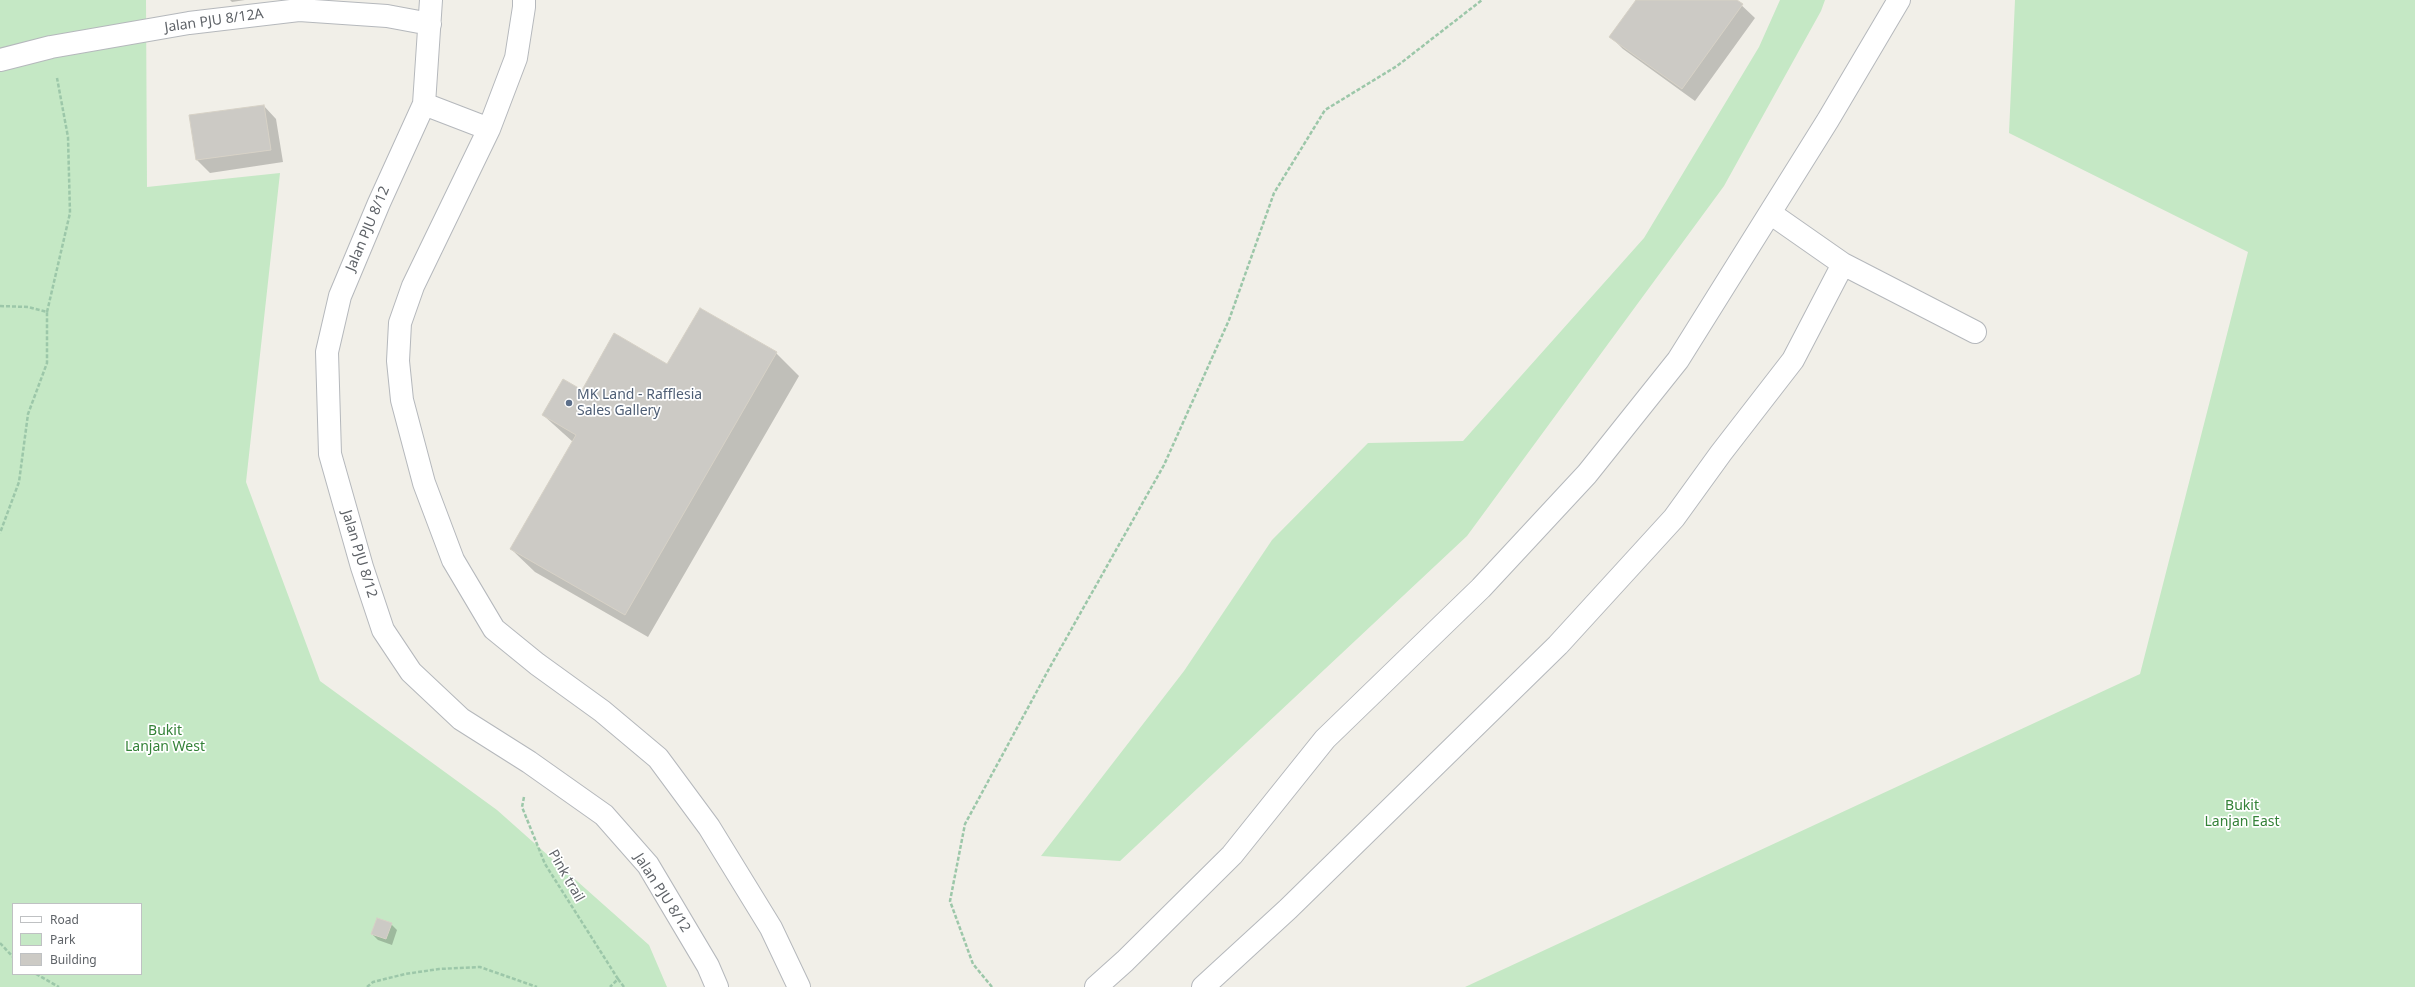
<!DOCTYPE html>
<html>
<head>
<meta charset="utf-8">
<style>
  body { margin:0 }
  #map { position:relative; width:2415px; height:987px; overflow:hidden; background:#f1efe8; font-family:"Noto Sans",sans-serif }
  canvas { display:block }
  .legend { position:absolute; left:12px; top:903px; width:130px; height:72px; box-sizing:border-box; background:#fff; border:1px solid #bfc1c3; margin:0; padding:5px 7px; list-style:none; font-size:12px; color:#5f6368 }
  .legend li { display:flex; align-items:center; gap:8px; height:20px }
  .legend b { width:20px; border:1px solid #bfc1c3 }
</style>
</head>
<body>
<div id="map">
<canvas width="2415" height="987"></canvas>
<ul class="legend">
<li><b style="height:5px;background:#fff"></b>Road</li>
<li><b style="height:11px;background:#c5e8c5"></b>Park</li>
<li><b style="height:11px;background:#cccac5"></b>Building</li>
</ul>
</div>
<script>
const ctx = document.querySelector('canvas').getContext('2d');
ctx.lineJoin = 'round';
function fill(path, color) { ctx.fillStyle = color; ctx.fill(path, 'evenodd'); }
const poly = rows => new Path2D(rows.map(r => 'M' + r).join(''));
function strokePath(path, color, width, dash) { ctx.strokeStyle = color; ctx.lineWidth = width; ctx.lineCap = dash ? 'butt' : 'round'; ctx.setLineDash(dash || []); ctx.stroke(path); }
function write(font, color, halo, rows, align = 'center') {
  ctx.font = font + ' "Noto Sans",sans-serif'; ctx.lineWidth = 3.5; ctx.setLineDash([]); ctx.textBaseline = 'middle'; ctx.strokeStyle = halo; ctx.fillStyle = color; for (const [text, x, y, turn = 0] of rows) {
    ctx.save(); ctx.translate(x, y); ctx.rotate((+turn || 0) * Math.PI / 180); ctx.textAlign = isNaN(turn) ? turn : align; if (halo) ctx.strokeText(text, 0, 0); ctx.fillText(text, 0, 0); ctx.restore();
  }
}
const green = poly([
  [0,0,146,0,147,187,280,173,246,482,320,681,497,810,649,945,667,987,0,987],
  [13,904,141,904,141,974,13,974],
  [1780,0,1825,0,1821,11,1724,186,1467,536,1120,861,1041,856,1184,671,1272,540,1368,443,1463,441,1644,238,1759,47],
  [2015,0,2415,0,2415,987,1465,987,2140,674,2248,252,2009,133]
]);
const shadow = poly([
  [230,0,245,0,232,2],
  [1637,0,1736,0,1755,18,1695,101,1623,49,1610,36],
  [264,106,276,119,283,162,210,173,197,160,190,116],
  [776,353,799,376,648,637,535,572,511,549,573,442,543,415,582,391,668,365],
  [391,924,397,930,392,945,378,940,372,934]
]);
const building = poly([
  [1636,0,1737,0,1743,4,1682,89,1609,37,1636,0],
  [264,105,271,150,196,160,189,115,264,105],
  [700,308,777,352,625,615,510,549,576,435,542,415,563,379,582,390,614,333,667,364,700,308],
  [377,918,392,923,386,939,371,934,377,918]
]);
const path = poly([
  [0,306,28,307,47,312,47,363,28,414,19,482,0,533],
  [47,312,70,213,68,137,57,78],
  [524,797,522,807,545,864,618,979,610,987],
  [0,943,13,957],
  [36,974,59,987],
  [618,979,624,987],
  [367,987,373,982,405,974,439,969,480,967,537,987],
  [992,987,973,964,950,901,965,824,1050,667,1164,465,1229,320,1274,193,1325,110,1397,66,1482,0]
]);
const minor = poly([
  [431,0,424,104,379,203,340,296,327,352,330,454,362,567,383,630,411,672,461,719,529,762,604,815,648,865,708,966,717,987],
  [524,0,524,7,516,58,489,129,413,286,400,323,398,361,402,400,424,483,453,560,494,629,537,664,602,711,658,758,709,827,771,928,799,987],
  [0,60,51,47,189,23,299,10,387,16,430,24],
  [424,104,489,129],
  [1770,213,1843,264,1975,332],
  [1096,987,1125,961,1232,855,1325,739,1481,588,1587,474,1678,360,1828,120,1899,0],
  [1203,987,1288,909,1558,645,1674,518,1721,453,1793,360,1843,264]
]);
const markers = [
  [569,403,4,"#5c6f8a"]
];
const streetNames = [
  ["Jalan PJU 8/12A",214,21,-8],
  ["Jalan PJU 8/12",368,229,-67],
  ["Jalan PJU 8/12",359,554,73],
  ["Pink trail",566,876,60],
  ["Jalan PJU 8/12",662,893,57]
];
const serviceNames = [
  ["MK Land - Rafflesia",577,395],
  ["Sales Gallery",577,411]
];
const parkNames = [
  ["Bukit",165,731],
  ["Lanjan West",165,747],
  ["Bukit",2242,806],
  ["Lanjan East",2242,822]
];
fill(green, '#c5e8c5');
fill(shadow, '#0003');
fill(building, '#cccac5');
strokePath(building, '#d6d1c6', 1);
strokePath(minor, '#b5b8bc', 24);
strokePath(path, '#9cc7a9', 2.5, [4, 2]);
strokePath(minor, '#fff', 22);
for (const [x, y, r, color] of markers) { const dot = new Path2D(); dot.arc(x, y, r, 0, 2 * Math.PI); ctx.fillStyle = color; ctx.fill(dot); strokePath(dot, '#fff', 1.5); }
write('14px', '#5f6368', '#fff', streetNames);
write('14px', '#4e5e75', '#fff', serviceNames, 'left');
write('14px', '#348238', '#fff', parkNames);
</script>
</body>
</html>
